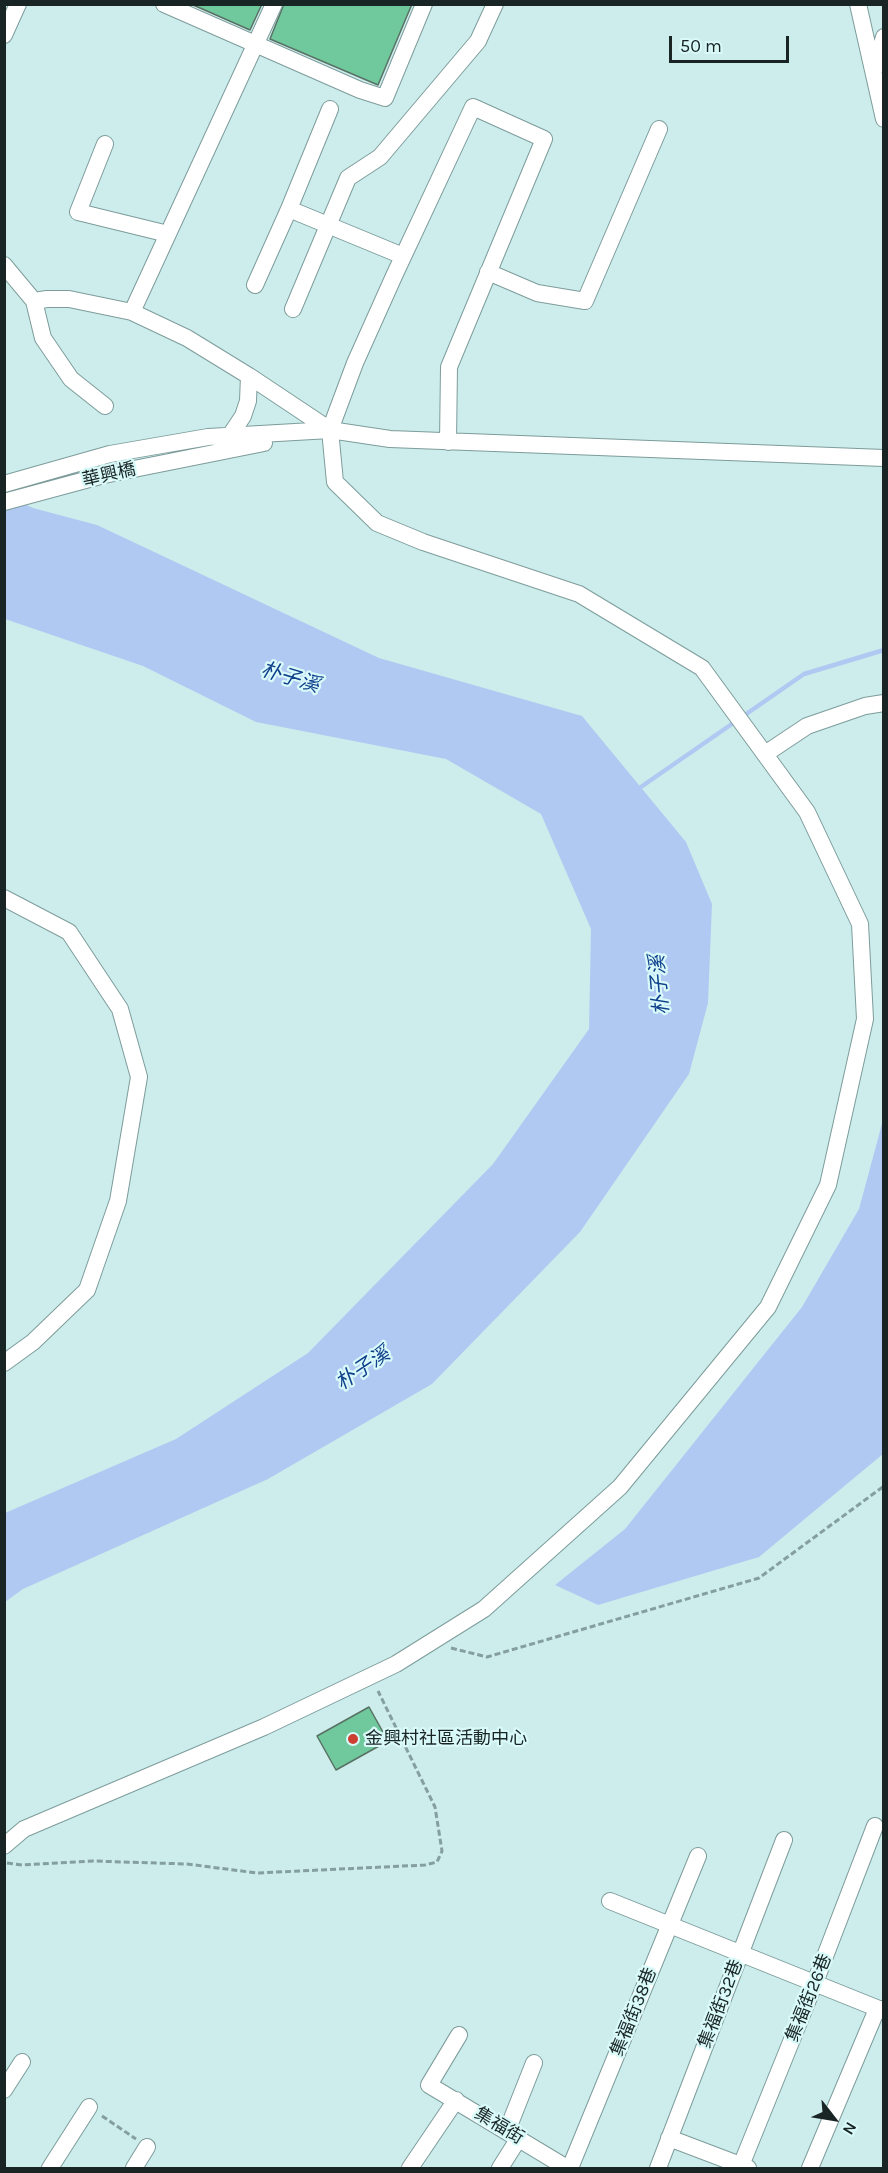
<!DOCTYPE html>
<html>
<head>
<meta charset="utf-8">
<style>
  body { margin:0 }
  #map { position:relative; width:888px; height:2173px; overflow:hidden; background:#ccedec; font-family:Karla,sans-serif }
  canvas { display:block }
  .frame { position:absolute; inset:0; border:6px solid #192525; pointer-events:none }
  .north { position:absolute; left:804px; top:2089px; width:60px; height:60px; -webkit-text-stroke:4px #d9faf9; paint-order:stroke; rotate:121deg; font-size:16px; font-weight:700; line-height:24px; text-align:center; color:#192525 }
  .north::after { content:''; display:block; margin:auto; width:21px; height:27px; background:#192525; clip-path:polygon(50% 0,100% 100%,50% 72%,0 100%) }
  .scale { position:absolute; left:669px; top:36px; width:120px; height:27px; box-sizing:border-box; border:3px solid #192525; border-top:0; padding-left:8px; font-size:18px; line-height:21px; white-space:nowrap; color:#192525; -webkit-text-stroke:4px #d9faf9; paint-order:stroke }
</style>
</head>
<body>
<div id="map">
<canvas width="888" height="2173"></canvas>
<div class="frame"></div>
<div class="north">N</div>
<div class="scale">50 m</div>
</div>
<script>
const ctx = document.querySelector('canvas').getContext('2d');
ctx.lineJoin = 'round';
function fill(path, color) { ctx.fillStyle = color; ctx.fill(path, 'evenodd'); }
const poly = rows => new Path2D(rows.map(r => 'M' + r).join(''));
function strokePath(path, color, width, dash) { ctx.strokeStyle = color; ctx.lineWidth = width; ctx.lineCap = dash ? 'butt' : 'round'; ctx.setLineDash(dash || []); ctx.stroke(path); }
function write(font, color, halo, rows, align = 'center') {
  ctx.font = font + ' Karla,"Noto Sans TC",sans-serif'; ctx.lineWidth = 4.5; ctx.setLineDash([]); ctx.textBaseline = 'middle'; ctx.strokeStyle = halo; ctx.fillStyle = color; for (const [text, x, y, turn = 0] of rows) {
    ctx.save(); ctx.translate(x, y); ctx.rotate((+turn || 0) * Math.PI / 180); ctx.textAlign = isNaN(turn) ? turn : align; if (halo) ctx.strokeText(text, 0, 0); ctx.fillText(text, 0, 0); ctx.restore();
  }
}
const water = poly([
  [5,495,33,508,97,525,379,658,582,716,686,842,712,904,708,1003,689,1074,580,1232,432,1384,268,1479,23,1589,5,1602,5,1513,176,1439,308,1353,493,1164,589,1029,591,929,541,814,446,759,256,722,143,666,5,619],
  [883,1120,883,1454,759,1557,598,1605,555,1585,625,1529,802,1307,859,1209]
]);
const stream = poly([
  [638,789,804,674,884,650]
]);
const building = poly([
  [191,4,262,4,250,30,191,4],
  [284,4,412,4,378,85,270,39,284,4],
  [369,1707,388,1741,336,1770,317,1736,369,1707]
]);
const path = poly([
  [451,1648,487,1657,759,1578,884,1486],
  [7,1863,22,1865,93,1861,187,1864,257,1873,425,1865,437,1862,442,1851,435,1807,378,1691],
  [102,2116,136,2139]
]);
const minor = poly([
  [164,4,360,90,385,98,424,4],
  [858,4,884,119],
  [4,35,18,4],
  [875,68,884,37],
  [330,109,289,209,403,256],
  [105,144,78,212,168,234],
  [4,265,34,301,43,338,71,379,105,406],
  [488,272,537,293,585,301,659,129],
  [255,285,289,209],
  [34,301,47,299,69,299,132,312,187,338,249,376,330,430],
  [293,309,348,178,380,157,478,41,495,4],
  [132,312,274,4],
  [229,437,243,416,248,401,249,376],
  [4,484,110,454,208,437,330,430,390,439,884,458],
  [4,502,104,475,264,443],
  [765,754,807,726,865,706,884,703],
  [4,898,69,932,120,1009,139,1077,118,1201,87,1290,33,1342,4,1363],
  [4,1846,24,1829,264,1727,396,1664,484,1609,620,1487,768,1307,828,1185,865,1019,860,924,807,812,702,668,579,594,423,542,377,523,335,482,330,430,355,363,394,276,473,107,544,139,449,367,448,442],
  [610,1901,884,2011],
  [459,2035,429,2085,567,2168],
  [4,2090,22,2062],
  [507,2131,534,2063],
  [669,2138,748,2168],
  [50,2168,89,2107],
  [134,2168,147,2147],
  [410,2168,456,2100],
  [500,2168,519,2138],
  [570,2168,698,1856],
  [658,2168,784,1840],
  [740,2168,814,1985,875,1826],
  [810,2168,877,2009,884,2009]
]);
const markers = [
  [353,1739,6,"#cc3f31"]
];
const streetNames = [
  ["華興橋",109,475,-13],
  ["集福街26巷",809,1998,-68],
  ["集福街32巷",721,2004,-69],
  ["集福街38巷",634,2012,-68],
  ["集福街",499,2126,31]
];
const poiNames = [
  ["金興村社區活動中心",365,1739]
];
const waterNames = [
  ["朴子溪",290,678,17],
  ["朴子溪",660,985,-95],
  ["朴子溪",363,1369,-34]
];
fill(water, '#b0c9f2');
strokePath(stream, '#b0c9f2', 4.5);
fill(building, '#70c89d');
strokePath(building, '#597164', 1.5);
strokePath(minor, '#7d9c9b', 18);
strokePath(path, '#859e9e', 3, [6, 3]);
strokePath(minor, '#fff', 16);
for (const [x, y, r, color] of markers) { const dot = new Path2D(); dot.arc(x, y, r, 0, 2 * Math.PI); ctx.fillStyle = color; ctx.fill(dot); strokePath(dot, '#d9faf9', 2); }
write('18px', '#192525', '#d9faf9', streetNames);
write('18px', '#192525', '#d9faf9', poiNames, 'left');
write('italic 20px', '#0f408c', '#d9faf9', waterNames);
</script>
</body>
</html>
